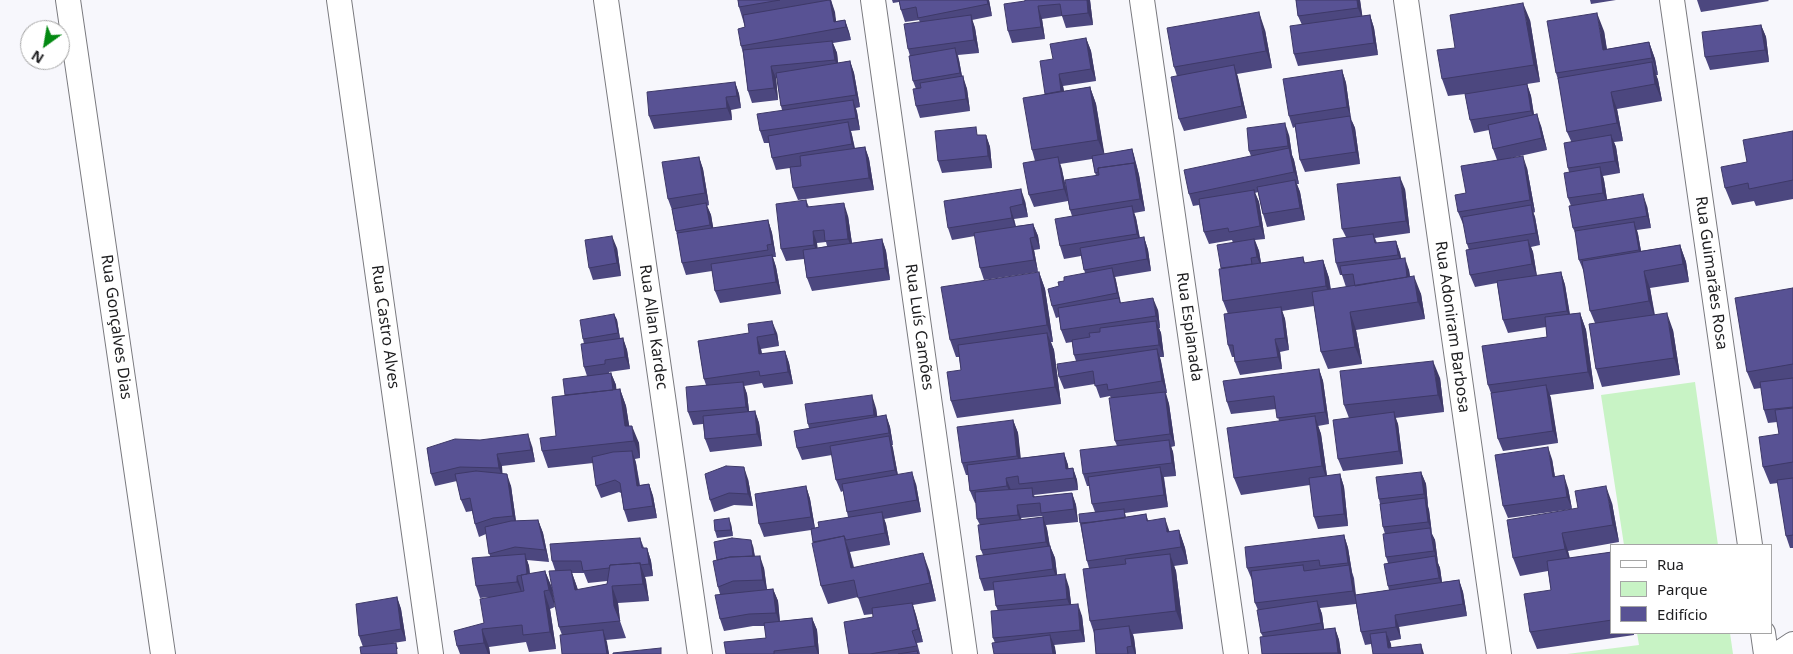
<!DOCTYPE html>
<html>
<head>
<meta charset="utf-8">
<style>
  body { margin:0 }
  #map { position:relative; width:1793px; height:654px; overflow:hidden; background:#f7f7fc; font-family:"Noto Sans",sans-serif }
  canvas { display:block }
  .legend { position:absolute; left:1610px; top:544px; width:162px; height:90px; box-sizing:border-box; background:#fff; border:1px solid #a5a5a5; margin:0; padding:6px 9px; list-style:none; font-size:15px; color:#1d1d1f }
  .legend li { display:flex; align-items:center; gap:10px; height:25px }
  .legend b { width:25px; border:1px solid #a5a5a5 }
  .north { position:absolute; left:20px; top:20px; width:50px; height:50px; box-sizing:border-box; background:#fff; border:1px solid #a5a5a5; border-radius:50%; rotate:212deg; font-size:14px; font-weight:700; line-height:20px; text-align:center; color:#1d1d1f }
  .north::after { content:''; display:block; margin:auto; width:18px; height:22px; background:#038912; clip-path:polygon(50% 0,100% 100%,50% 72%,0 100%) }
</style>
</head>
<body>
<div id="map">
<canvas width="1793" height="654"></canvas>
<ul class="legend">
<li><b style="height:6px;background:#fff"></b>Rua</li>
<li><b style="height:14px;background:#c8f3c5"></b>Parque</li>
<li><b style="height:14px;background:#585294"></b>Edifício</li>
</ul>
<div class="north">N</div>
</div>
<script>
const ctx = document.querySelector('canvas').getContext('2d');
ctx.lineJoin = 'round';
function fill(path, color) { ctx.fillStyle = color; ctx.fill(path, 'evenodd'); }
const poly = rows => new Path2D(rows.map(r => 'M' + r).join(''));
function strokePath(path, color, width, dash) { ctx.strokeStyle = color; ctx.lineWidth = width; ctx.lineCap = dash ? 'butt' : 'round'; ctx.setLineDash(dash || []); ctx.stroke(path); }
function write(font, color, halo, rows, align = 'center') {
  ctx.font = font + ' "Noto Sans",sans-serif'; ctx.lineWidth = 5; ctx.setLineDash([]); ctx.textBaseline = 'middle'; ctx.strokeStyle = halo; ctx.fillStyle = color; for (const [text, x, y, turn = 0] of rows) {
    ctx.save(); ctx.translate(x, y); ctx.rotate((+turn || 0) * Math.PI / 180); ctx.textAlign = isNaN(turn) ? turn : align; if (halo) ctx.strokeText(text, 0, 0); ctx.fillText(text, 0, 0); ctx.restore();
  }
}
const green = poly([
  [1695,382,1718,545,1624,545,1601,395],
  [1637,633,1730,633,1733,654,1567,654,1639,645]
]);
const street = poly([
  [68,0,163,654],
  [339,0,431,654],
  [606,0,700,654],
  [873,0,965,654],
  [1142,0,1236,654],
  [1406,0,1499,654],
  [1672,0,1750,545],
  [1763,633,1766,654],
  [1778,654,1793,644]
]);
const wall = poly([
  [738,0,831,0,836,21,845,20,849,32,851,40,833,43,837,53,838,63,850,61,854,73,860,107,856,108,857,112,860,130,851,131,855,148,865,147,869,159,874,190,798,200,793,188,790,168,776,170,772,158,769,143,764,143,760,131,782,110,781,106,777,78,776,78,778,100,752,103,748,91,743,53,741,46,745,27,739,7],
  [892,0,989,0,992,16,972,20,975,28,979,53,958,55,959,60,962,76,967,89,970,111,920,118,916,106,916,89,913,81,910,56,908,49,920,22,919,20,905,22,901,10,899,2,893,3],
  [1025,0,1090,0,1093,25,1066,28,1062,16,1042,19,1045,39,1012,43,1008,31,1025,1],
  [1296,0,1360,0,1362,16,1370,15,1374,28,1378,55,1298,66,1294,54,1302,25,1298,16],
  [1590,0,1616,0,1591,4],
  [1697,0,1768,0,1769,1,1701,12],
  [1530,20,1540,82,1495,89,1527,84,1531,96,1534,114,1541,126,1547,150,1511,158,1527,168,1535,212,1533,213,1535,217,1540,245,1531,247,1533,252,1537,276,1561,272,1565,285,1570,314,1580,313,1586,330,1594,389,1550,395,1558,443,1503,451,1498,439,1492,396,1488,385,1547,337,1546,327,1508,333,1503,320,1497,283,1475,287,1470,275,1469,250,1467,244,1464,224,1463,224,1458,212,1466,193,1497,160,1493,149,1489,130,1474,133,1470,120,1465,94,1448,96,1442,79],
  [1761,25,1766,37,1769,62,1710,70,1705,57],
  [1265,30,1272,68,1237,74,1247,118,1184,131,1179,119,1177,76,1174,67],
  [1604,31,1607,49,1649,42,1655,59,1658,75,1656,75,1658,80,1662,101,1617,109,1623,141,1614,142,1616,147,1620,173,1603,176,1604,180,1607,200,1647,206,1651,228,1637,230,1638,234,1641,251,1680,245,1686,262,1689,282,1650,288,1655,315,1673,330,1680,375,1602,387,1596,369,1595,323,1590,311,1584,272,1579,260,1576,235,1573,228,1571,206,1568,198,1569,172,1568,168,1571,141,1567,132,1559,83,1556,73],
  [1086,38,1091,51,1096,81,1063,86,1064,91,1090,87,1096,104,1104,154,1132,149,1134,155,1139,175,1145,211,1134,213,1136,218,1140,238,1144,237,1148,250,1151,271,1115,277,1121,303,1158,310,1160,328,1159,328,1161,333,1164,357,1160,357,1167,393,1166,393,1169,404,1175,446,1171,447,1173,452,1176,476,1164,477,1168,507,1125,513,1126,517,1146,514,1148,520,1170,532,1179,530,1185,548,1188,564,1174,566,1176,571,1183,629,1133,634,1134,638,1136,654,1096,654,1094,633,1090,621,1089,568,1087,561,1080,523,1095,512,1092,504,1090,486,1087,486,1083,474,1117,446,1115,441,1111,398,1110,396,1100,398,1095,384,1064,389,1059,377,1076,361,1074,355,1072,342,1066,343,1061,330,1059,317,1056,318,1052,306,1059,286,1064,281,1085,273,1081,256,1064,259,1060,246,1072,216,1070,210,1068,201,1034,207,1029,195,1035,161,1032,150,1053,59],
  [1092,159,1096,176,1066,186,1060,164],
  [1342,70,1346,83,1351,119,1355,128,1360,164,1305,172,1300,160,1295,127,1293,128,1289,116],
  [735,82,739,94,741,108,731,110,732,120,654,129,649,116],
  [1793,131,1793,199,1756,206,1754,201,1732,205,1725,188,1747,162],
  [979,135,986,135,990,147,992,168,942,173,938,161],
  [1289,135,1292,155,1294,160,1299,184,1297,184,1300,192,1305,220,1267,227,1263,214,1258,192,1255,193,1259,202,1265,239,1255,240,1259,251,1261,263,1303,257,1305,263,1323,260,1329,278,1331,289,1346,287,1342,275,1340,275,1336,263,1346,237,1342,229,1405,189,1410,233,1375,238,1377,243,1396,241,1400,253,1401,258,1409,270,1410,277,1421,294,1425,319,1356,330,1362,364,1328,369,1321,352,1314,306,1282,311,1285,319,1289,350,1280,352,1282,369,1240,375,1235,362,1235,357,1232,357,1228,345,1228,314,1223,301,1221,268,1233,243,1232,240,1209,244,1204,232,1199,205,1193,206,1189,194,1251,156,1249,151],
  [699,157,703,169,709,205,707,206,711,215,713,228,768,220,772,233,776,257,773,257,776,267,781,294,720,303,715,291,712,271,686,275,682,263,678,238,676,231,672,210,668,199],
  [806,200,809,207,848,216,852,243,882,239,886,251,890,280,812,291,807,278,804,259,786,261,781,249],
  [826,242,827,246,817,248,817,243],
  [1025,201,1028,217,1014,219,1016,226,1033,224,1038,236,1040,249,1034,250,1038,272,984,280,980,268,975,236,952,240,948,228],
  [617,248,621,276,593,280,589,268],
  [1039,272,1045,289,1053,342,1051,342,1054,350,1061,404,957,418,951,401,961,370,959,357,956,357,950,340],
  [1793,288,1793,548,1790,548,1786,536,1778,483,1770,484,1763,467,1779,434,1777,422,1768,423,1764,410,1761,388,1754,389,1747,372],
  [614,314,617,320,620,338,623,338,627,350,630,369,609,372,609,373,611,373,616,385,616,390,620,389,626,406,629,426,639,443,640,458,635,459,636,463,640,485,649,484,653,496,657,518,628,522,624,510,621,493,619,492,601,498,596,486,593,463,548,468,542,451,556,436,565,395,587,376,584,367,584,344,583,339],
  [777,333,779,346,761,349,762,354,785,351,789,363,793,384,764,388,762,383,744,386,747,394,749,411,755,411,759,423,762,446,710,452,705,439,703,424,693,425,688,412,706,385,704,379,698,341],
  [1319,369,1323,381,1329,424,1318,426,1321,434,1327,476,1340,474,1344,487,1348,526,1318,529,1314,517,1310,485,1241,495,1234,478,1279,421,1276,409,1231,414,1227,402],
  [1440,378,1444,412,1395,418,1398,424,1403,464,1343,471,1338,459,1349,418,1344,405],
  [876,408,877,417,886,415,890,427,893,445,892,445,898,475,916,484,921,512,884,519,886,524,890,545,850,552,854,567,929,570,936,601,913,605,916,615,923,642,917,643,920,654,849,654,873,617,873,614,864,615,858,597,828,604,821,586,811,530,764,537,759,524,806,486,810,499,815,528,819,527,848,517,847,512,843,491,841,492,836,480,832,455,802,460,797,448,809,428,808,424],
  [1013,420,1018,433,1020,458,1064,453,1068,465,1068,468,1073,468,1077,480,1078,490,1034,495,1035,497,1072,493,1076,505,1078,522,1046,525,1047,529,1050,546,1055,558,1057,575,1069,587,1071,604,1082,616,1085,642,1054,645,1056,654,994,654,995,643,993,638,998,611,996,606,994,590,984,591,980,579,983,555,981,550,980,525,977,519,976,503,975,503,970,491,968,475,966,475,962,463],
  [1042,516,1043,517,1022,520,1021,518],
  [532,446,535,462,502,466,502,473,511,486,516,521,538,520,543,533,549,562,527,560,529,566,530,574,545,571,552,588,555,607,550,609,556,649,529,652,526,642,489,647,490,654,460,654,457,646,484,623,489,597,480,598,476,586,490,556,486,534,479,537,475,524,472,511,466,512,461,500,457,481,435,486,431,474,427,448],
  [1552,459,1555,477,1568,488,1572,509,1508,518,1503,506],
  [1421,472,1426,484,1428,506,1429,510,1432,534,1435,540,1438,563,1440,568,1442,582,1459,580,1463,592,1467,616,1399,627,1401,639,1390,641,1391,647,1424,654,1371,644,1365,645,1361,632,1356,604,1320,608,1322,614,1324,629,1335,628,1339,640,1341,654,1262,654,1263,637,1261,633,1258,610,1255,603,1252,580,1247,568,1344,535,1348,548,1352,572,1354,578,1356,595,1389,590,1388,586,1388,563,1386,557,1385,534,1383,527,1380,504,1379,499],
  [748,479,753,506,734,505,714,512,710,500],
  [1612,503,1619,542,1568,551,1570,558,1612,552,1612,633,1634,633,1634,635,1537,649,1530,632,1551,590,1548,571,1520,576,1513,558],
  [731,524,733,536,717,538,715,531],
  [640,538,644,548,647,548,651,561,653,576,645,577,649,601,618,603,620,621,626,638,606,640,609,654,562,654,562,635,559,627,555,570,552,561],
  [572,573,584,573,588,583,607,581,607,584,578,590],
  [753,546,755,556,764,568,767,589,773,589,778,601,780,621,812,618,817,630,819,654,726,654,766,638,765,626,753,626,724,631,720,619,720,594,718,587],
  [397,597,401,609,406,641,387,644,396,643,398,649,363,647,359,636]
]);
const shadedWall = poly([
  [830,0,831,0,835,12,837,29,834,22],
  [987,0,989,0,992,16,988,4],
  [1087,0,1090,0,1093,25,1088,13],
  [1357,0,1360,0,1363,20,1358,8],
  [1523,3,1530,20,1540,82,1534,65],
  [1038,6,1042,19,1045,39,1041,27],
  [1259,12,1265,30,1272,68,1266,51],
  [1597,13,1604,31,1609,65,1603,50],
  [971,15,975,28,979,53,974,40],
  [1370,15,1374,28,1378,55,1374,43],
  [845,20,849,32,851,40,846,27],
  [1761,25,1766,37,1769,62,1765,50],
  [1086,38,1091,51,1096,81,1091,69],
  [832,41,837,53,839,72,835,60],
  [1649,42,1655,59,1658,75,1652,58],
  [955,48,959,60,963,82,963,76,967,89,970,111,966,99,964,85,960,73],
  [850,61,854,73,860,107,856,95],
  [1652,62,1658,80,1662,101,1655,84],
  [1234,65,1238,77,1247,118,1242,106],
  [771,66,776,78,778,100,774,88],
  [1342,70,1346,83,1351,119,1355,128,1360,164,1356,152,1351,117,1347,107],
  [1059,74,1063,86,1066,103,1061,91],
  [735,82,739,94,741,108,737,96],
  [1527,84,1531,96,1535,123,1531,111],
  [1090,87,1096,104,1105,157,1098,140],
  [1611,92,1617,109,1623,141,1617,123],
  [726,97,731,110,732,120,727,108],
  [853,100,857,112,860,130,856,118],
  [1537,114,1541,126,1547,150,1542,138],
  [848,122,852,135,856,157,852,144],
  [1285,123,1289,135,1292,155,1294,160,1299,184,1294,172,1290,153,1288,146],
  [986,135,990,147,992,168,988,156],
  [1611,135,1616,147,1620,173,1615,161],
  [865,147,869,159,874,190,869,178],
  [1132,149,1139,175,1145,211,1140,199],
  [1523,156,1527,168,1535,212,1530,200],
  [699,157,703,169,709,205,705,193],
  [1058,157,1062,169,1068,201,1064,189],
  [1600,167,1604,180,1608,205,1603,193],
  [1400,177,1405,189,1410,233,1406,221],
  [1295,180,1300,192,1305,220,1300,208],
  [1021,189,1025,201,1028,217,1023,204],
  [1254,190,1259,202,1265,239,1260,226],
  [1643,194,1647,206,1651,228,1647,216],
  [706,203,711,215,715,237,710,225],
  [844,203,848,216,853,251,848,239],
  [1531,205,1535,217,1540,245,1536,233],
  [1132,206,1136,218,1141,246,1137,234],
  [1010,207,1014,219,1016,230,1012,218],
  [768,220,772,233,776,257,772,244],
  [1634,222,1638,234,1643,263,1639,250],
  [1033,224,1038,236,1040,249,1035,237],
  [813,231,817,243,819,257,814,245],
  [612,236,617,248,621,276,617,263],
  [1144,237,1148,250,1151,271,1147,259],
  [1030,238,1034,250,1038,272,1034,260],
  [882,239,886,251,890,280,885,268],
  [1254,239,1259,251,1262,269,1257,257],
  [1528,240,1533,252,1537,277,1532,264],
  [1396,241,1400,253,1403,268,1398,255],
  [1680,245,1686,262,1689,282,1683,264],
  [772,255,776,267,781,294,776,282],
  [1405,258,1409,270,1412,291,1407,279],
  [1323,260,1329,278,1332,304,1326,286],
  [1112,268,1116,280,1120,302,1124,315,1117,293],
  [1644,271,1650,288,1655,319,1649,301],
  [1039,272,1045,289,1053,342,1047,325],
  [1561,272,1565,285,1571,323,1567,311],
  [1414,276,1421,294,1425,319,1418,302],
  [1153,298,1158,310,1160,328,1156,316],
  [1281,307,1285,319,1289,350,1285,338],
  [1350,312,1356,330,1362,364,1355,347],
  [1580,313,1586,330,1594,389,1588,372],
  [1667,313,1673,330,1680,375,1674,358],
  [614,314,617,320,620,339,618,333],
  [772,321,777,333,779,346,775,334],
  [1156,321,1161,333,1164,357,1159,345],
  [1047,333,1054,350,1061,404,1055,387],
  [757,337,761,349,764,366,759,354],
  [623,338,627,350,630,369,625,357],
  [1275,339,1280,352,1282,369,1278,357],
  [1157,349,1161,361,1167,393,1162,381],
  [785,351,789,363,793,384,788,372],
  [1433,361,1440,378,1444,412,1438,395],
  [1319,369,1323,381,1329,424,1325,412],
  [611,373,616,385,618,403,614,391],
  [743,382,747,394,750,419,746,407],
  [1546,385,1551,398,1558,443,1553,431],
  [620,389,626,406,632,443,625,426],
  [1165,392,1169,404,1175,446,1170,434],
  [872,395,876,408,879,427,874,415],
  [755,411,759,423,762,446,757,434],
  [1394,412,1398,424,1403,464,1399,451],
  [886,415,890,427,893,445,889,433],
  [1315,416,1321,434,1328,483,1322,466],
  [1013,420,1018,433,1022,468,1017,456],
  [632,426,639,443,640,458,634,441],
  [528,434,532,446,535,462,531,450],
  [889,436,893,448,899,482,895,470],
  [1169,440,1173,452,1176,476,1172,463],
  [1548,447,1552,459,1557,489,1553,477],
  [632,451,636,463,641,498,637,486],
  [1064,453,1068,465,1070,478,1066,469],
  [497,454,502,466,503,480,499,468],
  [744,467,748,479,753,506,748,494],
  [1160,467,1164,480,1168,507,1164,495],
  [1073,468,1077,480,1078,490,1074,478],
  [912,472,916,484,921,512,917,500],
  [1421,472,1426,484,1428,506,1424,494],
  [507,474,511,486,517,529,513,516],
  [1340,474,1344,487,1348,526,1344,514],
  [1564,475,1568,488,1572,509,1567,497],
  [1006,478,1011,490,1012,498,1007,486],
  [649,484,653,496,657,518,653,506],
  [806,486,810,499,815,529,811,517],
  [1606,486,1612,503,1619,542,1613,525],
  [1072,493,1076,505,1078,522,1074,509],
  [1425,498,1429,510,1432,534,1435,540,1438,563,1434,551,1431,529,1428,522],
  [1017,505,1021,518,1022,527,1018,515],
  [882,512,886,524,890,545,885,533],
  [1043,517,1047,529,1051,554,1046,542],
  [729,518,731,524,733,536,731,530],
  [1165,518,1171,536,1174,549,1167,532],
  [538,520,543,533,549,562,545,550],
  [1179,530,1185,548,1188,564,1181,547],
  [1562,533,1568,551,1571,567,1565,549],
  [1344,535,1348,548,1357,604,1353,591,1349,568,1348,563],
  [844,536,850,553,857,585,851,568],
  [751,540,753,546,756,566,753,559],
  [1050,546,1055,558,1058,582,1053,569],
  [647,548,651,561,653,576,649,564],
  [923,553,929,570,936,601,930,583],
  [525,554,529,566,531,588,527,576],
  [1170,554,1176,571,1183,629,1176,611],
  [760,556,764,568,767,592,763,580],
  [1435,556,1440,568,1443,590,1439,578],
  [640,563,646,580,649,601,643,584],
  [571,570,577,587,582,607,575,590],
  [545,571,552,588,555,607,549,590],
  [1065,574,1069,587,1072,611,1067,599],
  [517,576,521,588,522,594,517,582],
  [1459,580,1463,592,1467,616,1463,604],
  [612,586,618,603,620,621,614,606],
  [773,589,778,601,780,625,776,613],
  [544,591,550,609,556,649,550,632],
  [397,597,401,609,406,641,401,629],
  [1317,601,1322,614,1325,636,1321,623],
  [912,603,916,615,923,642,918,629],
  [1078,604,1082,616,1085,642,1080,630],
  [1395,615,1399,627,1401,639,1396,627],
  [812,618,817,630,819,654,818,654,815,646],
  [1129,626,1134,638,1136,654,1135,654,1132,646],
  [1335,628,1339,640,1341,654,1338,654],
  [482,629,489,647,490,654,488,654,484,643],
  [603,630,607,642,609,654,607,654],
  [1386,632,1391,644,1392,654,1388,648],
  [1050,635,1055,647,1056,654,1053,654],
  [1421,644,1424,654,1422,654]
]);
const building = poly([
  [738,0,780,0,739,7,738,0],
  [829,0,830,0,834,22,845,20,846,27,741,46,738,29,745,27,743,15,829,0],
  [899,0,987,0,988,4,918,18,916,7,901,10,899,0],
  [1025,0,1087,0,1088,13,1062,16,1060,4,1038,6,1041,27,1008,31,1004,4,1025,1,1025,0],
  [1296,0,1357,0,1358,8,1298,16,1296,0],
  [1523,3,1534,65,1442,79,1437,50,1455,48,1450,15,1523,3],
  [1259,12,1266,51,1174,67,1167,28,1259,12],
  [1597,13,1603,50,1649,42,1652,58,1556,73,1547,21,1597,13],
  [971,15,974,40,908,49,904,24,971,15],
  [1370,15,1374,43,1294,54,1290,26,1370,15],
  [1761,25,1765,50,1705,57,1702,32,1761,25],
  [1086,38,1091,69,1059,74,1061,91,1045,94,1040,61,1053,59,1050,44,1086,38],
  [832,41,835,60,771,66,774,88,748,91,743,50,832,41],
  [955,48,960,73,913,81,909,56,955,48],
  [850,61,856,95,781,106,776,73,850,61],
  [1652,62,1655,84,1611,92,1617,123,1567,132,1558,78,1652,62],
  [1234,65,1242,106,1179,119,1171,77,1234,65],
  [1342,70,1347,107,1289,116,1283,79,1342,70],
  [963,76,966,99,916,106,913,89,921,88,920,83,963,76],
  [735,82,737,96,726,97,727,108,649,116,647,92,735,82],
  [1527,84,1531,111,1470,120,1465,94,1527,84],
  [1090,87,1098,140,1032,150,1023,98,1090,87],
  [853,100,856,118,760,131,757,114,853,100],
  [1537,114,1542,138,1493,149,1488,125,1537,114],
  [1350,116,1356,152,1300,160,1295,124,1350,116],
  [848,122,852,144,772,158,768,136,848,122],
  [1285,123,1288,146,1249,151,1247,128,1285,123],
  [976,127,977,135,986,135,988,156,938,161,935,131,976,127],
  [1793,131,1793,180,1749,189,1748,183,1725,188,1721,167,1747,162,1743,140,1793,131],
  [1611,135,1615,161,1568,168,1564,143,1611,135],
  [865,147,869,178,793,188,790,167,801,166,800,156,865,147],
  [1289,148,1294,172,1189,194,1184,170,1289,148],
  [1132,149,1135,164,1134,163,1098,168,1098,172,1095,173,1092,156,1132,149],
  [1523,156,1530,200,1458,212,1455,195,1466,193,1461,166,1523,156],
  [699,157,705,193,668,199,662,162,699,157],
  [1058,157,1064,189,1029,195,1023,163,1058,157],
  [1134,163,1140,199,1070,210,1065,180,1099,175,1098,168,1134,163],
  [1600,167,1603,193,1568,198,1564,173,1600,167],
  [1400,177,1406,221,1342,229,1337,184,1400,177],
  [1295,180,1300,208,1263,214,1257,187,1295,180],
  [1021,189,1023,204,1010,207,1012,218,948,228,944,201,1021,189],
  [1254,190,1260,226,1229,232,1228,228,1204,232,1199,199,1254,190],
  [1643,194,1647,216,1573,228,1569,206,1643,194],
  [806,200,807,207,844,203,848,239,825,241,824,230,813,231,814,245,781,249,776,204,806,200],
  [706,203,710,225,676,231,672,209,706,203],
  [1531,205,1536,233,1467,244,1462,217,1531,205],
  [1132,206,1137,234,1060,246,1055,219,1132,206],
  [768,220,772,244,767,245,768,250,682,263,677,233,768,220],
  [1634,222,1639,250,1579,260,1575,231,1634,222],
  [1033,224,1035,237,1030,238,1034,260,980,268,974,233,1033,224],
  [1373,234,1375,243,1396,241,1398,255,1336,263,1333,239,1373,234],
  [612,236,617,263,589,268,585,240,612,236],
  [1144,237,1147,259,1084,270,1080,248,1144,237],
  [882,239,885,268,807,278,803,250,882,239],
  [1254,239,1257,257,1251,258,1252,264,1221,268,1217,245,1254,239],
  [1528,240,1532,264,1470,275,1466,250,1528,240],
  [1680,245,1683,264,1644,271,1649,301,1590,311,1582,261,1680,245],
  [772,255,776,282,715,291,711,264,772,255],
  [1303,257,1304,263,1323,260,1326,286,1223,301,1219,269,1303,257],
  [1405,258,1407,277,1355,286,1353,274,1342,275,1340,266,1405,258],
  [1112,268,1117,293,1052,306,1048,289,1059,286,1058,282,1064,281,1064,277,1112,268],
  [1039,272,1047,325,950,340,941,287,1039,272],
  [1561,272,1567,311,1503,320,1497,281,1561,272],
  [1414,276,1418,302,1350,312,1355,347,1321,352,1312,292,1414,276],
  [1793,288,1793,364,1747,372,1735,298,1793,288],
  [1119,298,1120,303,1153,298,1156,316,1061,330,1058,308,1119,298],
  [1281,307,1285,338,1275,339,1278,357,1235,362,1233,345,1228,345,1224,314,1281,307],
  [1580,313,1588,372,1488,385,1482,346,1547,337,1545,317,1580,313],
  [1667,313,1674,358,1596,369,1589,324,1667,313],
  [614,314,618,333,583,339,580,320,614,314],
  [772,321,775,334,757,337,759,354,785,351,788,372,760,376,759,371,704,379,698,341,749,333,748,324,772,321],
  [1156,321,1159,345,1074,355,1072,340,1090,337,1089,333,1100,332,1100,328,1156,321],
  [1047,333,1055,387,951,401,947,372,961,370,958,345,1047,333],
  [623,338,625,357,605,360,605,364,584,367,581,344,623,338],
  [1157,349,1162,381,1108,390,1107,384,1095,386,1093,371,1059,377,1057,364,1157,349],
  [1433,361,1438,395,1344,405,1340,371,1433,361],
  [1319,369,1325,412,1277,418,1274,396,1227,402,1223,381,1319,369],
  [611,373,613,390,565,395,563,379,611,373],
  [1793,378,1793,407,1764,410,1760,382,1793,378],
  [743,382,746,407,688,412,686,387,743,382],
  [1546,385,1553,431,1498,439,1491,393,1546,385],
  [620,389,625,426,632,426,634,441,542,451,540,438,556,436,552,397,620,389],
  [1165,392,1170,434,1115,441,1109,398,1165,392],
  [872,395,874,415,808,424,805,404,872,395],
  [1793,408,1793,462,1763,467,1759,437,1779,434,1775,410,1793,408],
  [755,411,757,434,705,439,703,416,755,411],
  [1394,412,1399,451,1338,459,1333,420,1394,412],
  [886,415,889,433,797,448,794,431,886,415],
  [1315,416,1322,466,1234,478,1227,428,1315,416],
  [1013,420,1017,456,962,463,957,427,1013,420],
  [528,434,531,450,497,454,499,468,460,467,431,474,427,448,455,439,480,440,528,434],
  [889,436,895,470,836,480,830,446,889,436],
  [1169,440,1172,463,1083,474,1080,450,1169,440],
  [1548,447,1553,477,1564,475,1567,497,1503,506,1495,455,1548,447],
  [632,451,637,486,649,484,653,506,624,510,620,483,615,480,596,486,592,457,613,452,632,451],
  [1064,453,1066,469,1073,468,1074,478,1019,484,1018,476,1006,478,1007,486,970,491,967,465,1064,453],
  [726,466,744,467,748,494,729,493,710,500,705,474,726,466],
  [1160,467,1164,495,1092,504,1088,477,1160,467],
  [476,471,507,474,513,516,493,518,475,524,470,498,461,500,455,474,476,471],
  [912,472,917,500,847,512,842,484,912,472],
  [1421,472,1424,494,1379,499,1376,477,1421,472],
  [1340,474,1344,514,1314,517,1309,478,1340,474],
  [1793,478,1793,535,1786,536,1777,480,1793,478],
  [806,486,811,517,759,524,755,494,806,486],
  [1606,486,1613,525,1562,533,1565,549,1513,558,1507,520,1578,508,1575,491,1606,486],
  [1032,488,1033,497,1072,493,1074,509,1041,513,1040,503,1017,505,1018,515,977,519,975,492,1032,488],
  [1425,498,1428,522,1383,527,1380,504,1425,498],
  [1124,509,1125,518,1092,522,1080,523,1079,514,1124,509],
  [882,512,885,533,846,540,844,536,813,542,811,529,819,527,818,522,882,512],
  [1146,514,1147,521,1165,518,1167,532,1179,530,1181,547,1087,561,1081,524,1146,514],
  [1043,517,1046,542,981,550,978,525,1043,517],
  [729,518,731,530,715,531,714,520,729,518],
  [538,520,545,550,515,547,489,554,485,527,511,521,538,520],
  [1430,528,1434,551,1386,557,1383,534,1430,528],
  [1344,535,1348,563,1320,566,1319,560,1247,568,1245,547,1344,535],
  [844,536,851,568,923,553,930,583,858,598,854,580,821,586,812,543,844,536],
  [640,538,642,548,647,548,649,564,640,565,640,563,610,565,609,568,583,571,581,561,552,561,550,544,640,538],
  [732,538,751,540,753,556,730,557,717,560,714,542,732,538],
  [1050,546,1053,569,980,579,976,556,1050,546],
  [1612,552,1612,620,1530,632,1524,594,1551,590,1547,561,1612,552],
  [525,554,527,574,517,576,517,582,476,586,472,558,525,554],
  [1170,554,1176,611,1090,621,1083,569,1126,564,1125,559,1170,554],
  [760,556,763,580,733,581,718,587,713,561,730,557,760,556],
  [1435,556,1439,578,1388,586,1384,564,1435,556],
  [640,563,643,584,612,586,614,606,620,621,559,627,549,571,571,570,575,590,607,584,610,565,640,563],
  [1303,565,1304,571,1349,565,1353,591,1255,603,1251,571,1303,565],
  [545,571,549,590,544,591,550,632,523,635,522,625,482,629,484,643,457,646,454,631,484,623,480,599,524,591,521,575,545,571],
  [1065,574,1067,599,996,606,993,582,1065,574],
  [1459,580,1463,604,1395,615,1396,627,1361,632,1355,595,1459,580],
  [773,589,776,613,749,614,720,619,715,595,773,589],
  [397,597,401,629,359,636,356,604,397,597],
  [1317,601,1321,623,1261,633,1257,610,1317,601],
  [912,603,918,629,912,631,917,646,870,654,849,654,844,622,873,617,872,608,912,603],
  [1078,604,1080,630,993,638,991,611,1078,604],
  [812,618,815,646,774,651,774,654,726,654,724,642,766,638,764,623,812,618],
  [1129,626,1132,646,1127,647,1128,654,1096,654,1094,630,1129,626],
  [1335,628,1338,653,1262,654,1260,637,1335,628],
  [603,630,607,654,562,654,560,635,603,630],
  [1386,632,1388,648,1421,644,1422,654,1373,654,1370,634,1386,632],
  [1050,635,1053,654,994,654,992,643,1050,635],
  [396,643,397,654,361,654,360,647,396,643],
  [661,648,661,654,613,654,613,653,661,648],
  [917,651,918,654,898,654,917,651]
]);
const streetNames = [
  ["Rua Guimarães Rosa",1711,273,82],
  ["Rua Gonçalves Dias",116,327,82],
  ["Rua Castro Alves",385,327,82],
  ["Rua Allan Kardec",653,327,82],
  ["Rua Luís Camões",919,327,82],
  ["Rua Esplanada",1189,327,82],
  ["Rua Adoniram Barbosa",1452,327,82]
];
fill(green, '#c8f3c5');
strokePath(street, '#79797e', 26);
strokePath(street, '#fff', 24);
fill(wall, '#4c477f');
fill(shadedWall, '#3e3968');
fill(building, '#585294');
strokePath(building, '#3e3968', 1);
write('16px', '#1d1d1f', '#fff', streetNames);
</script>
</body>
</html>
